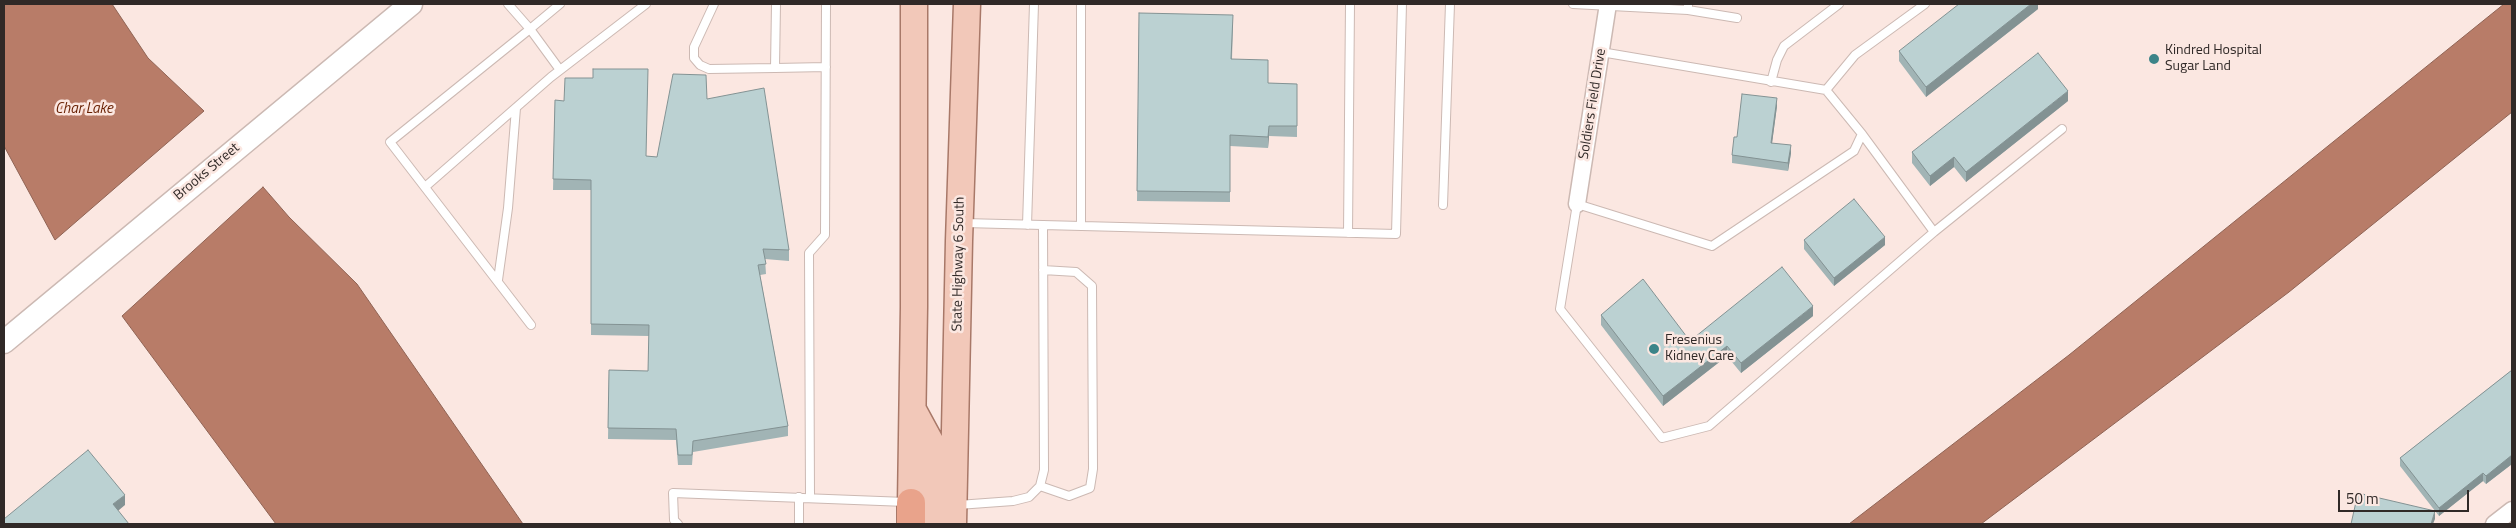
<!DOCTYPE html>
<html>
<head>
<meta charset="utf-8">
<style>
  body { margin:0 }
  #map { position:relative; width:2516px; height:528px; overflow:hidden; background:#fbe7e1; font-family:"Titillium Web",sans-serif }
  canvas { display:block }
  .frame { position:absolute; inset:0; border:5px solid #302927; pointer-events:none }
  .scale { position:absolute; left:2338px; top:490px; width:131px; height:22px; box-sizing:border-box; border:2px solid #302927; border-top:0; padding-left:6px; font-size:15px; line-height:18px; white-space:nowrap; color:#302927; -webkit-text-stroke:4px #fbe7e1; paint-order:stroke }
</style>
</head>
<body>
<div id="map">
<canvas width="2516" height="528"></canvas>
<div class="frame"></div>
<div class="scale">50 m</div>
</div>
<script>
const ctx = document.querySelector('canvas').getContext('2d');
ctx.lineJoin = 'round';
function fill(path, color) { ctx.fillStyle = color; ctx.fill(path, 'evenodd'); }
const poly = rows => new Path2D(rows.map(r => 'M' + r).join(''));
function strokePath(path, color, width, dash) { ctx.strokeStyle = color; ctx.lineWidth = width; ctx.lineCap = dash ? 'butt' : 'round'; ctx.setLineDash(dash || []); ctx.stroke(path); }
function write(font, color, halo, rows, align = 'center') {
  ctx.font = font + ' "Titillium Web",sans-serif'; ctx.lineWidth = 5; ctx.setLineDash([]); ctx.textBaseline = 'middle'; ctx.strokeStyle = halo; ctx.fillStyle = color; for (const [text, x, y, turn = 0] of rows) {
    ctx.save(); ctx.translate(x, y); ctx.rotate((+turn || 0) * Math.PI / 180); ctx.textAlign = isNaN(turn) ? turn : align; if (halo) ctx.strokeText(text, 0, 0); ctx.fillText(text, 0, 0); ctx.restore();
  }
}
const water = poly([
  [4,4,112,4,148,58,204,111,55,240,4,146,4,4],
  [2504,4,2512,4,2512,112,2289,292,1981,524,1849,524,2069,355,2504,4],
  [263,187,289,217,357,284,523,524,276,524,122,316,263,187]
]);
const service = poly([
  [508,4,530,29,390,142,531,325],
  [714,4,694,47,694,58,700,65,709,69,775,68],
  [776,4,775,68,826,67],
  [1573,4,1688,10,1688,4],
  [1688,10,1737,18],
  [1601,52,1826,90,1862,134,1934,232],
  [560,70,530,29,560,4],
  [1771,82,1777,60,1784,46,1839,4],
  [1826,90,1855,55,1925,4],
  [1862,134,1854,151,1712,246,1577,204,1560,309,1662,438,1709,426,1934,232,2062,129],
  [425,187,551,77,646,4],
  [1443,205,1450,4],
  [964,223,1396,234,1402,4],
  [1027,225,1034,4],
  [1081,226,1081,4],
  [1348,233,1350,4],
  [498,280,508,208,516,108],
  [1040,486,1069,496,1090,488,1093,469,1092,286,1076,272,1043,270],
  [810,497,809,253,825,235,826,4],
  [958,505,1013,501,1029,497,1040,486,1044,470,1043,225],
  [678,524,674,520,673,493,906,502],
  [799,524,799,497]
]);
const minor = poly([
  [1577,204,1608,4],
  [2494,524,2512,510]
]);
const secondary = poly([
  [4,342,411,4]
]);
const primary = poly([
  [914,4,914,307,911,503,928,509,931,524],
  [914,412,933,447,932,479,937,492,953,505],
  [953,524,959,241,967,4]
]);
const motorway = poly([
  [911,524,911,503]
]);
const wall = poly([
  [2038,4,2038,9,1926,97,1899,61,1899,51],
  [1139,13,1233,26,1232,59,1268,83,1297,84,1297,137,1269,136,1268,148,1230,146,1230,202,1137,201],
  [707,99,789,250,789,261,765,259,766,274,760,275,788,426,788,436,693,452,692,465,678,465,676,440,608,439,609,370,648,371,649,336,591,335,591,190,553,190,555,100,564,101,646,156,657,157],
  [2068,101,1966,182,1954,167,1930,186,1912,163,1912,152],
  [1777,106,1772,143,1791,153,1788,171,1732,163,1732,155,1737,137],
  [1804,240,1885,245,1834,286,1804,249],
  [1601,315,1690,341,1813,316,1741,373,1727,356,1663,406,1601,325],
  [2512,370,2512,464,2486,484,2483,481,2439,516,2400,466,2400,458]
]);
const shadedWall = poly([
  [2031,4,2038,4,2038,9,1926,97,1926,87],
  [2068,91,2068,101,1966,182,1966,172],
  [1777,98,1777,106,1771,151,1771,143],
  [1269,126,1269,136,1268,148,1268,137],
  [1791,145,1791,153,1788,171,1788,163],
  [1954,157,1954,167,1930,186,1930,176],
  [1885,237,1885,245,1834,286,1834,278],
  [1813,306,1813,316,1741,373,1741,363],
  [1727,346,1727,356,1663,406,1663,396],
  [2512,455,2512,464,2486,484,2486,476],
  [2483,473,2483,481,2439,516,2439,508],
  [125,495,125,505,113,515,113,504],
  [2435,511,2435,519,2433,524,2431,524]
]);
const building = poly([
  [1959,4,2031,4,1926,87,1899,51,1959,4],
  [1139,13,1233,15,1231,59,1268,60,1268,83,1297,84,1297,126,1269,126,1268,137,1230,135,1230,192,1137,191,1139,13],
  [2038,53,2068,91,1966,172,1954,157,1930,176,1912,152,2038,53],
  [593,69,648,69,646,156,657,157,673,74,706,75,707,99,764,88,789,250,763,249,766,264,758,265,788,426,693,441,692,455,678,455,676,429,608,428,609,370,648,371,649,325,591,324,591,180,553,179,555,100,564,101,565,78,593,78,593,69],
  [1742,94,1777,98,1771,143,1791,145,1788,163,1732,155,1734,137,1737,137,1742,94],
  [1854,199,1885,237,1834,278,1804,240,1854,199],
  [1782,267,1813,306,1741,363,1727,346,1663,396,1601,315,1643,279,1690,341,1782,267],
  [2512,370,2512,455,2486,476,2483,473,2439,508,2400,458,2512,370],
  [88,450,125,495,113,504,129,524,4,524,4,519,88,450],
  [2358,493,2435,511,2431,524,2351,524,2358,493]
]);
const markers = [
  [2154,59,6,"#3c8488"],
  [1654,349,6,"#3c8488"]
];
const poiNames = [
  ["Kindred Hospital",2165,51],
  ["Sugar Land",2165,67],
  ["Fresenius",1665,341],
  ["Kidney Care",1665,357]
];
const streetNames = [
  ["Soldiers Field Drive",1593,104,-81],
  ["Brooks Street",207,172,-40],
  ["State Highway 6 South",959,264,-89]
];
const waterNames = [
  ["Char Lake",84,109]
];
fill(water, '#b87c68');
strokePath(water, '#8f6354', 1);
strokePath(service, '#ccb9b3', 10);
strokePath(minor, '#ccb9b3', 19);
strokePath(secondary, '#ccb9b3', 25);
strokePath(primary, '#a87868', 29);
strokePath(motorway, '#a87868', 30);
strokePath(service, '#fff', 8);
strokePath(minor, '#fff', 16);
strokePath(secondary, '#fff', 22);
strokePath(primary, '#f2c8b9', 26);
strokePath(motorway, '#e9a38b', 28);
fill(wall, '#a1b4b5');
fill(shadedWall, '#839293');
fill(building, '#bbd1d2');
strokePath(building, '#839293', 1);
for (const [x, y, r, color] of markers) { const dot = new Path2D(); dot.arc(x, y, r, 0, 2 * Math.PI); ctx.fillStyle = color; ctx.fill(dot); strokePath(dot, '#fbe7e1', 2); }
write('14px', '#302927', '#fbe7e1', poiNames, 'left');
write('14px', '#302927', '#fbe7e1', streetNames);
write('italic 15px', '#681f00', '#fbe7e1', waterNames);
</script>
</body>
</html>
